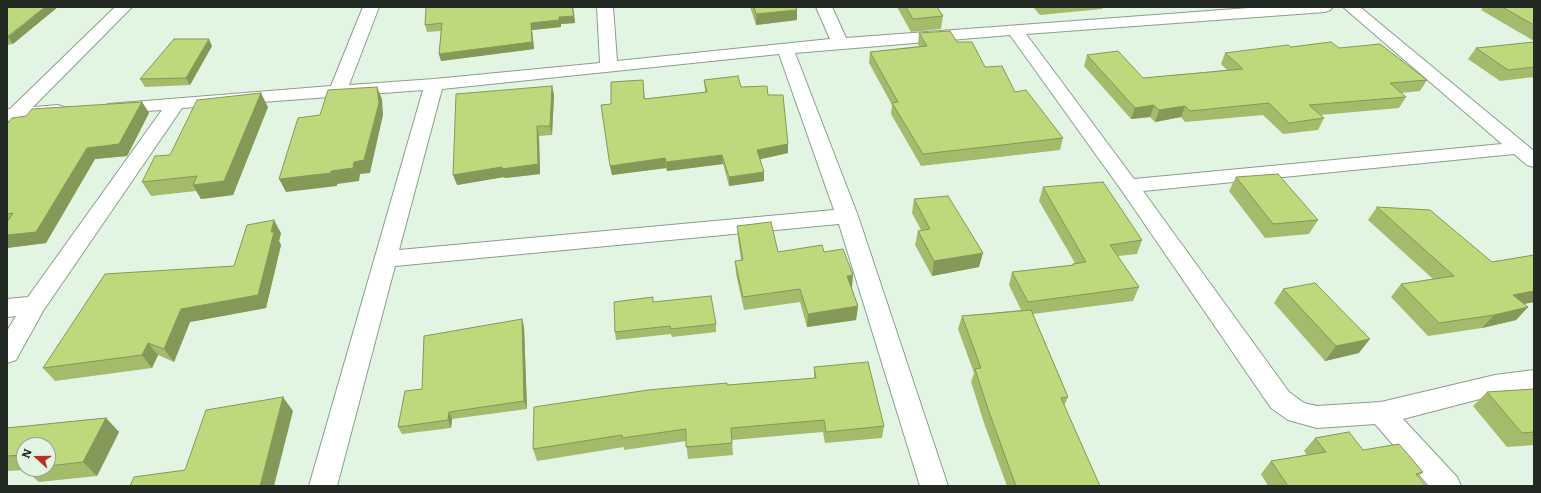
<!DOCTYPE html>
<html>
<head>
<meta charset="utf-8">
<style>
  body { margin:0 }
  #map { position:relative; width:1541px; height:493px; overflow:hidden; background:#e2f5e3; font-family:Literata,serif }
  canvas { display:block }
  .frame { position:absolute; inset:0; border:8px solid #232a23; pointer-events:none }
  .north { position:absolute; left:16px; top:437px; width:40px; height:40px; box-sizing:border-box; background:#e2f5e3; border:1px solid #96a496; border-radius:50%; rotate:291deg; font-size:11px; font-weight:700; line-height:16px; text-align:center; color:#232a23 }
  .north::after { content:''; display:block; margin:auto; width:14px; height:18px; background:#bc2d2a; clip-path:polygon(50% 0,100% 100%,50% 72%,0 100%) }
</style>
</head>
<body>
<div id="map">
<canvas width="1541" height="493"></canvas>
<div class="frame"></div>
<div class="north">N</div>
</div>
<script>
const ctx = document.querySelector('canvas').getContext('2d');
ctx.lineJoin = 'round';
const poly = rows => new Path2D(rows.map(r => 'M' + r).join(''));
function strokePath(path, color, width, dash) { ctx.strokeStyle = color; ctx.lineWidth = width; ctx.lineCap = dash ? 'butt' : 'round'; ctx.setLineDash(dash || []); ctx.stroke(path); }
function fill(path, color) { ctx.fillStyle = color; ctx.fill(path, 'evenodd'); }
const street = poly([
  [115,7,132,7,33,107,58,105,64,107,67,111,64,115,7,121,7,109,10,109,115,7],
  [363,7,379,7,349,85,434,79,600,63,597,7,613,7,617,61,830,39,816,7,832,7,846,38,1262,7,1333,7,1330,10,1325,12,1026,34,1134,179,1502,144,1343,7,1360,7,1534,151,1534,167,1527,165,1514,154,1143,191,1289,392,1304,403,1317,406,1381,402,1495,375,1534,370,1534,390,1495,395,1403,419,1457,477,1461,486,1429,486,1375,424,1317,428,1288,420,1271,408,1122,191,1010,35,795,53,858,216,948,486,920,486,839,224,395,266,337,486,309,486,423,90,182,108,43,311,16,360,7,363,7,331,16,316,7,317,7,299,28,297,162,110,114,113,108,112,105,108,108,104,331,86,363,7],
  [779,54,834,210,399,250,442,89,779,54]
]);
const wall = poly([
  [7,7,13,44,7,45],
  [426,7,573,7,575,23,561,24,561,27,532,30,534,49,441,61,439,54,441,31,427,32,425,25],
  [750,7,796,7,797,20,756,25],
  [897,7,937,7,943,16,941,29,911,32],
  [1033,7,1103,7,1102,9,1040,15],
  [1483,7,1534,7,1534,41,1481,10],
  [919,33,957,42,985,67,1015,92,1063,138,1060,150,921,166,891,114,892,105,869,63,870,52,919,46,918,44],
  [1534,42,1534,77,1500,81,1468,59,1476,48],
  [212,46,190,85,145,87,140,79],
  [1291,47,1339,48,1427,80,1420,91,1401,93,1406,97,1399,108,1320,115,1324,118,1318,130,1283,134,1263,115,1185,122,1181,117,1155,122,1150,117,1131,119,1084,66,1087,55,1143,78,1227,70,1221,64,1225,53],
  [643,80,645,99,705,92,704,80,741,87,768,95,788,144,788,153,760,159,764,181,729,186,723,164,667,171,666,168,612,175,610,166,611,104],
  [552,86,554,95,552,135,539,136,540,174,505,178,504,177,457,185],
  [142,102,149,113,127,156,95,159,46,243,7,248,7,124,26,116],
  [268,107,233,195,201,199,196,191,151,196,142,182,170,155],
  [1236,177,1318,220,1309,234,1265,238,1229,191],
  [1043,187,1142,240,1137,254,1118,256,1139,287,1133,301,1033,314,1068,397,1064,406,1100,486,1007,486,985,426,971,382,974,373,958,329,962,316,1021,310,1009,285,1012,272,1072,265,1073,264,1075,263,1039,201],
  [914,199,979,267,932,276,915,245,918,231,921,230,912,213],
  [1377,207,1492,262,1534,255,1534,302,1524,304,1528,307,1516,320,1482,328,1428,336,1391,297,1401,284,1433,279,1368,220],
  [737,226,778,252,824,252,852,288,858,306,856,320,807,327,800,302,744,310,736,274,735,261,741,260,738,239],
  [281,233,279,241,281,245,266,308,190,322,174,362,158,355,152,368,55,381,43,368,234,266],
  [1283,289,1359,353,1325,361,1274,303],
  [653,302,716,324,716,332,672,337,671,334,616,340,615,332],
  [522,319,524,327,527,409,452,419,451,428,402,434,398,427,422,389],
  [814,367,884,426,882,438,825,443,823,432,732,440,733,455,688,459,686,441,624,450,624,447,537,461,533,449,727,385,814,378],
  [1534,389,1534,445,1507,447,1473,406,1487,392],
  [106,418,119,432,97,476,39,482,25,470,7,471,7,428],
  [24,445,48,445,48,469,24,469],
  [1315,438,1363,450,1423,472,1418,477,1426,486,1268,486,1261,474,1271,461,1307,455,1304,451]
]);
const shadedWall = poly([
  [45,7,58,7,13,44,8,37],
  [573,7,575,23,561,24,561,27,532,30,534,49,441,61,439,54,531,23,559,17],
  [797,10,797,20,756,25,756,14],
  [209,39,212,46,190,85,186,78],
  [552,86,554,95,552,135,550,126],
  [377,87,382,99,383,115,370,173,360,174,359,181,337,184,337,186,286,192,279,179,331,171,354,162],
  [261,93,268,107,233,195,201,199,193,185],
  [142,102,149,113,127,156,95,159,46,243,7,248,7,235,87,148],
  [1154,105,1150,117,1131,119,1135,108],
  [1185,106,1181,117,1155,122,1159,110],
  [537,126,539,136,540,174,505,178,504,177,457,185,453,175],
  [788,144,788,153,757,160,757,150],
  [722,155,723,164,667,171,666,162],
  [665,158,666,168,612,175,610,166],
  [764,172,764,181,729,186,729,177],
  [274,220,281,233,279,241,281,245,266,308,190,322,174,362,164,349,181,309,258,295,271,232],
  [983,253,979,267,932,276,934,261],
  [853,275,852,288,845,289,847,276],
  [1534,291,1534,302,1502,308,1513,295],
  [858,306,856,320,807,327,808,314],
  [1528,307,1516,320,1482,328,1494,315],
  [522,319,524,327,527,409,524,401],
  [1370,339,1359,353,1325,361,1336,346],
  [148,343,158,355,152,368,142,355],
  [283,397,293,411,274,486,260,486],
  [449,412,452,419,451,428,448,420],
  [106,418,119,432,97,476,83,462]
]);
const building = poly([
  [7,7,45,7,7,37,7,7],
  [426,7,572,7,574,16,559,17,559,20,531,23,532,42,439,54,442,23,425,25,426,7],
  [754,7,796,7,797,10,756,14,754,7],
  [906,7,937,7,943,16,913,19,906,7],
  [1502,7,1534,7,1534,25,1502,7],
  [950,31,957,42,972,42,985,67,1002,66,1015,92,1026,90,1063,138,923,154,892,103,898,102,870,52,927,46,919,33,950,31],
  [174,39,209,39,186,78,140,79,174,39],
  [1331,42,1339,48,1380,44,1427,80,1390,83,1406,97,1309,105,1324,118,1289,123,1269,103,1190,111,1185,106,1159,110,1154,105,1135,108,1087,55,1118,51,1143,78,1243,69,1225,53,1288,45,1291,47,1331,42],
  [1534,42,1534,67,1508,70,1476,48,1534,42],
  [738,76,741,87,767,86,768,95,783,95,788,144,757,150,764,172,729,177,722,155,666,162,665,158,610,166,601,105,611,104,611,82,643,80,644,99,707,92,704,80,738,76],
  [552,86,550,126,537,126,538,164,502,169,502,167,453,175,456,94,552,86],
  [377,87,379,103,364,160,354,162,353,168,331,171,331,173,279,179,298,118,320,115,328,90,377,87],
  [261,93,224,181,193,185,197,176,142,182,155,156,170,155,197,100,261,93],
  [142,102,119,144,87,148,36,232,7,235,7,222,13,213,7,214,7,124,12,118,26,116,32,109,142,102],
  [1278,174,1318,220,1273,224,1236,177,1278,174],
  [1103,182,1142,240,1110,245,1139,287,1028,302,1012,272,1074,265,1073,264,1086,262,1043,187,1103,182],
  [948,196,983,253,934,261,918,231,930,229,914,199,948,196],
  [1377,207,1430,210,1492,262,1534,255,1534,291,1513,295,1528,307,1494,315,1439,323,1401,284,1454,276,1377,207],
  [274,220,271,232,274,232,258,295,181,309,164,349,148,343,142,355,43,368,105,274,234,266,247,225,274,220],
  [771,222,778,252,822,245,824,252,843,249,853,275,847,276,858,306,808,314,800,289,743,297,735,261,743,260,737,226,771,222],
  [1315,283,1370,339,1336,346,1283,289,1315,283],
  [711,296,716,324,671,329,670,326,615,332,614,302,653,297,653,302,711,296],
  [1031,310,1068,397,1061,398,1100,486,1016,486,989,412,975,369,981,368,962,316,1031,310],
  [522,319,524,401,449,412,448,420,398,427,405,391,422,389,424,336,522,319],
  [868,362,884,426,826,432,824,420,731,428,732,443,686,447,686,429,622,438,622,435,533,449,534,407,648,390,727,383,727,385,816,378,814,367,868,362],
  [1534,389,1534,432,1522,433,1487,392,1534,389],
  [283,397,260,486,130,486,134,477,185,470,206,410,283,397],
  [106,418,83,462,48,466,48,445,24,445,24,455,7,456,7,428,106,418],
  [1349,432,1363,450,1399,444,1423,472,1416,474,1426,486,1288,486,1271,461,1326,452,1315,438,1349,432]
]);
strokePath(street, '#8b9d8c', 2);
fill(street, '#fff');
fill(wall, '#a3bb6b');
fill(shadedWall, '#849857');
fill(building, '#bdd97c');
strokePath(building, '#849857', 1);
</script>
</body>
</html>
